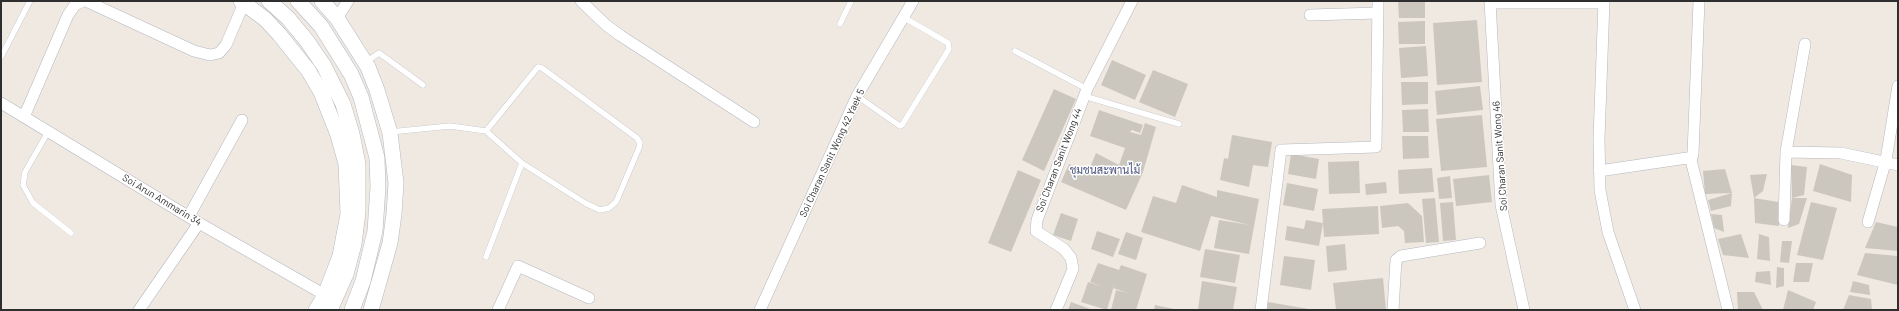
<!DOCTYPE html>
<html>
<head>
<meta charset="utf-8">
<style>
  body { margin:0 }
  #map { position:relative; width:1899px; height:311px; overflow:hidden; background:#efe9e1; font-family:Barlow,sans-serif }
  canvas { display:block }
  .frame { position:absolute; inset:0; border:2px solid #2e2e2e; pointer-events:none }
</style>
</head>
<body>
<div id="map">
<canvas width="1899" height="311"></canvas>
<div class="frame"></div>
</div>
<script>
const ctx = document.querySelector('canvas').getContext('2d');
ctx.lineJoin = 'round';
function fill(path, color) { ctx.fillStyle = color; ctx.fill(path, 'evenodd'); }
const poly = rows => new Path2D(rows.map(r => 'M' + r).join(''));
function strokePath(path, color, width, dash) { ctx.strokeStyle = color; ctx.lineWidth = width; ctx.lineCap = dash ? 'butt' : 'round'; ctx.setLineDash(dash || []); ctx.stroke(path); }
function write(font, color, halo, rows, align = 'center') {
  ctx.font = font + ' Barlow,Sarabun,sans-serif'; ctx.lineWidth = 3; ctx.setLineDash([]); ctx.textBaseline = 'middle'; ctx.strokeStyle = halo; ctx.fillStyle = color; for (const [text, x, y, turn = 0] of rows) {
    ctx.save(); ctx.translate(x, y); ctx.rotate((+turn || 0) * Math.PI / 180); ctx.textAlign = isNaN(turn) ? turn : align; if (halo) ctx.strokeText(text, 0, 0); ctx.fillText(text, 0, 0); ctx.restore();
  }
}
const building = poly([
  [1398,1,1425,1,1425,18,1399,18],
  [1477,20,1482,82,1437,85,1433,23],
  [1425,21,1425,44,1399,44,1398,22],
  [1426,46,1428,76,1401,78,1399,48],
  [1112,60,1146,75,1135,100,1101,85],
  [1153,70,1188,84,1175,117,1139,102],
  [1401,82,1428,82,1428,104,1402,105],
  [1480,86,1483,110,1437,115,1435,91],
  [1054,89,1076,99,1044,171,1022,160],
  [1428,109,1429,132,1403,132,1402,110],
  [1099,110,1143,125,1140,133,1132,130,1130,132,1141,135,1145,123,1156,127,1143,172,1126,210,1061,182,1069,164,1088,172,1096,153,1119,165,1125,148,1090,136],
  [1482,115,1487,167,1441,171,1436,119],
  [1232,135,1272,142,1268,167,1253,165,1249,187,1220,180,1224,158,1228,159],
  [1402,136,1428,136,1429,158,1403,159],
  [1291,154,1319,159,1316,179,1288,174],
  [1359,161,1360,193,1329,194,1328,162],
  [1820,164,1852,175,1851,202,1813,191],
  [1791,165,1807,167,1804,195,1792,198],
  [1432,168,1434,192,1399,194,1398,170],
  [1725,169,1732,193,1731,206,1711,211,1708,200,1732,193,1705,194,1703,171],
  [1018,170,1041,180,1011,252,988,243],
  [1767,174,1763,191,1754,198,1750,175],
  [1489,175,1492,202,1456,206,1453,179],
  [1450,176,1452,198,1439,199,1437,178],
  [1386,182,1387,193,1366,195,1365,184],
  [1287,183,1318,189,1314,211,1283,205],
  [1182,185,1217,197,1217,190,1259,199,1249,254,1214,248,1219,220,1250,225,1211,216,1200,251,1141,232,1153,196,1176,203],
  [1435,198,1439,242,1426,243,1422,199],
  [1754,198,1778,202,1779,226,1755,223],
  [1792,198,1807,198,1799,224,1788,228],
  [1453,202,1456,240,1443,241,1440,203],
  [1811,202,1837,208,1823,260,1797,255],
  [1408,203,1422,216,1424,242,1405,243,1404,231,1398,226,1382,228,1380,206],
  [1378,206,1379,234,1324,237,1322,209],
  [1061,213,1078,219,1071,241,1053,235],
  [1711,214,1722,215,1724,232,1714,228],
  [1306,220,1323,223,1319,246,1285,240,1287,226,1304,229],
  [1876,222,1898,227,1898,251,1865,248],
  [1097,231,1120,239,1113,257,1091,249],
  [1126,232,1143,238,1136,260,1118,254],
  [1741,234,1749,258,1723,255,1718,239],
  [1759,234,1769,237,1770,261,1757,259],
  [1782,241,1792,241,1789,263,1780,262],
  [1345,244,1347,270,1328,272,1326,246],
  [1205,249,1240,255,1235,283,1200,277],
  [1865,253,1898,256,1898,285,1857,275],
  [1284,256,1315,260,1311,290,1280,285],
  [1098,263,1119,270,1121,265,1147,274,1136,310,1111,310,1116,290,1128,293,1113,288,1115,282,1107,310,1081,302,1088,282,1103,287,1090,282],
  [1796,263,1813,263,1809,282,1793,282],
  [1777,267,1784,268,1784,286,1776,288],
  [1770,271,1771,285,1755,282,1756,272],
  [1383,278,1386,310,1336,310,1333,283],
  [1202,281,1237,287,1233,310,1198,309],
  [1853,281,1869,285,1870,295,1850,292],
  [1788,290,1816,302,1813,310,1783,310],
  [1737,292,1754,292,1763,310,1738,310],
  [1849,295,1871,299,1872,310,1843,310],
  [1071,302,1093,310,1068,310],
  [1268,302,1309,309,1309,310,1267,310],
  [1155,305,1174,309,1174,310,1154,310]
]);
const lane = poly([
  [840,24,851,1],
  [1015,51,1087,89],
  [1,57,30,1],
  [366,62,379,53,423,85],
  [857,96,900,126,902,125,949,49,948,43,903,17],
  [1084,96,1179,124],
  [486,131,538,67,542,68,637,138,640,143,639,148,616,202,609,208,600,210,585,203,522,163],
  [48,132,25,172,23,185,33,203,71,233],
  [390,132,450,126,486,131,522,163,486,257]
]);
const street = poly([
  [86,1,194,51,210,55,219,53,226,45,244,3],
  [581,1,606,25,621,36,754,122],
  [1490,1,1501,205,1524,310],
  [1604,1,1599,139,1600,190,1608,232,1635,310],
  [1490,3,1604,3],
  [1310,15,1378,13],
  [337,18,348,1],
  [1,103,199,223,325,295],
  [24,117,68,15,75,5,83,1],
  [1786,152,1841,153,1898,165],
  [1691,160,1693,154,1699,1],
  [1599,171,1687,158,1691,160,1728,310],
  [189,216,242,120],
  [1784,220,1786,152,1805,44],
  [1868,222,1886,160,1898,86],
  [139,310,199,223],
  [498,310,518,266,589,298],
  [760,310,857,96,913,1],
  [1056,310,1073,269,1071,258,1064,249,1036,231,1037,220,1087,89,1132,1],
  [1261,310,1281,150,1376,147,1378,1],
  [1393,310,1396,260,1401,256,1480,243]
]);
const secondary = poly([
  [241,1,265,19,279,34,308,70,321,92,338,135,346,164,348,214,340,256,325,295,316,310],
  [269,1,288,18,307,41,324,66,343,104,352,134,358,164,358,212,354,244,346,274,330,310],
  [298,1,321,26,351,74,361,97,377,158,378,187,375,231,363,281,352,310],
  [322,1,337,18,368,67,377,90,390,133,396,183,394,214,390,243,371,310]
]);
const streetNames = [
  ["Soi Charan Sanit Wong 42 Yaek 5",832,153,-65],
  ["Soi Charan Sanit Wong 46",1500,156,-94],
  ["Soi Charan Sanit Wong 44",1059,160,-69],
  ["Soi Arun Ammarin 34",162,200,31]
];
const neighbourhoodNames = [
  ["ชุมชนสะพานไม้",1105,170]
];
fill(building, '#cbc7bf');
strokePath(lane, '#b4b7c1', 6);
strokePath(street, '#b4b7c1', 12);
strokePath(secondary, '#b4b7c1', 16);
strokePath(lane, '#fff', 5.5);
strokePath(street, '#fff', 11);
strokePath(secondary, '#fff', 15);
write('10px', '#2e2e2e', '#fff', streetNames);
write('11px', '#4d5680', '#fff', neighbourhoodNames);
</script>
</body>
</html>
